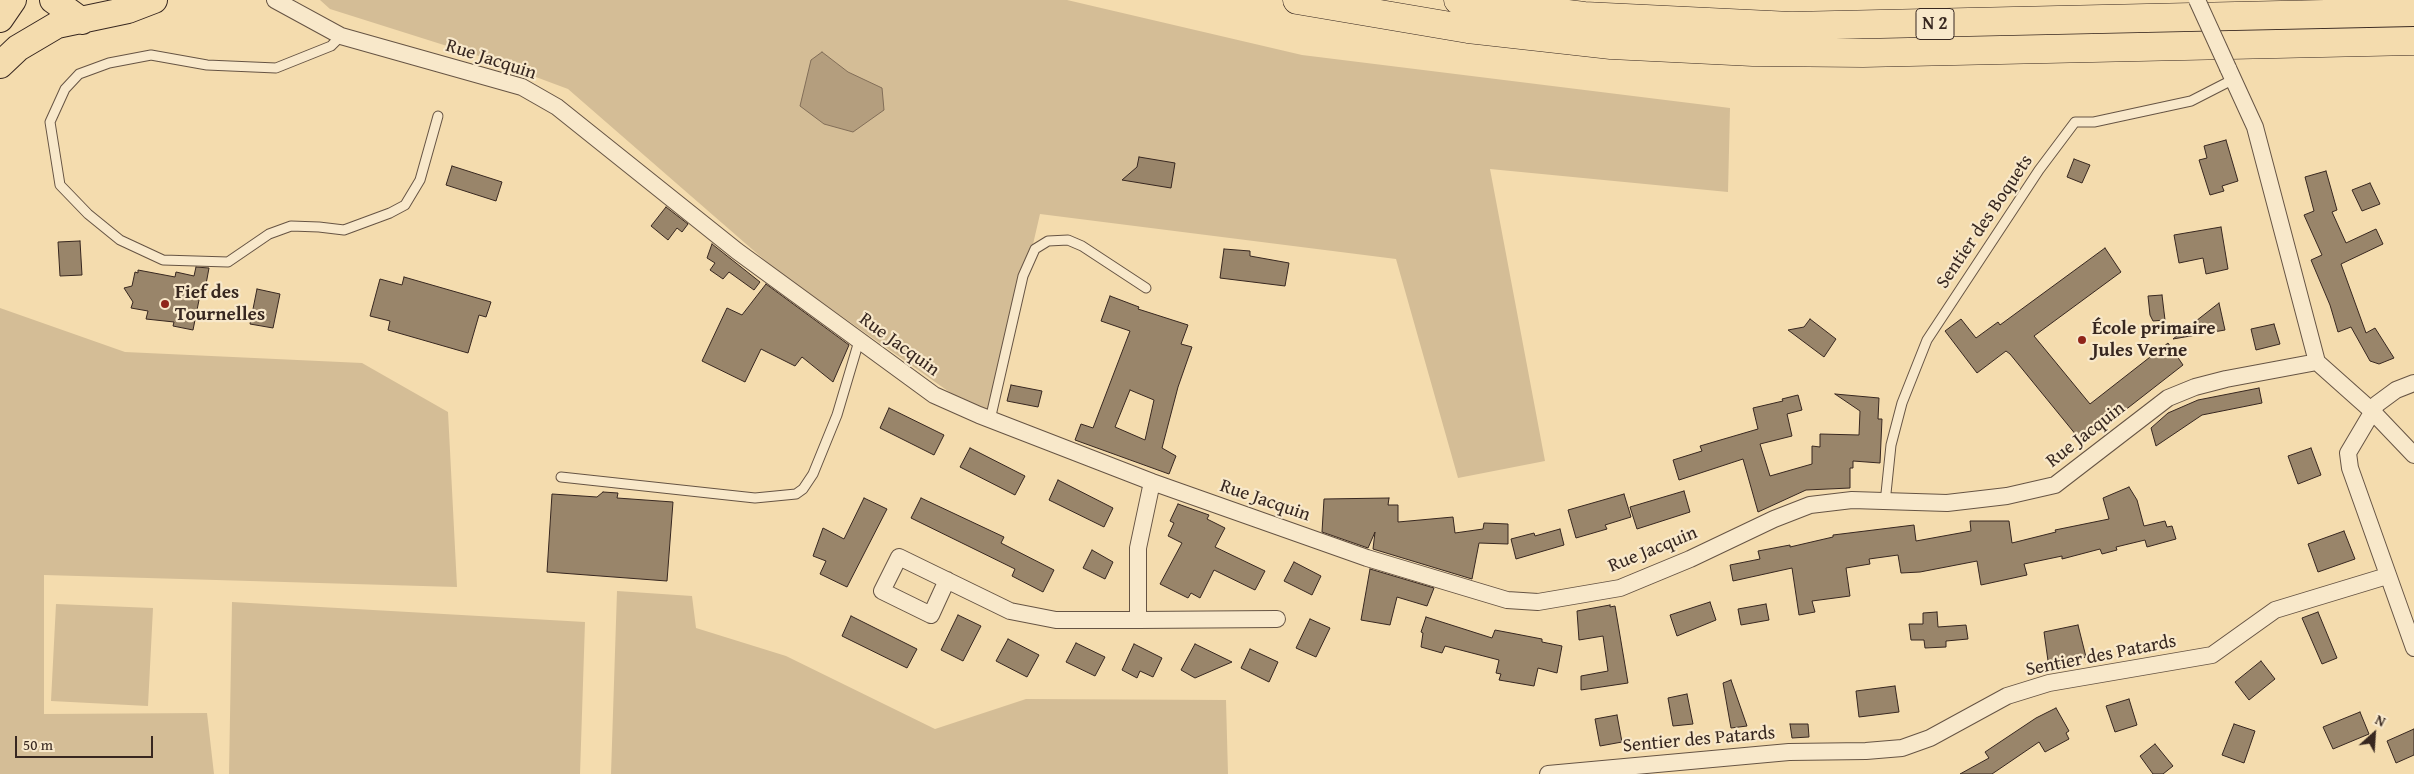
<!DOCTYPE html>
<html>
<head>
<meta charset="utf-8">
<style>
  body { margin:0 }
  #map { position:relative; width:2414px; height:774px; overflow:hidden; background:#f4dcae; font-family:"Gentium Book Plus",serif }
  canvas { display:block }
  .north { position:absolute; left:2349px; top:709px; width:50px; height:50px; -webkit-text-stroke:4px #f8e8ca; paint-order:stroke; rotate:26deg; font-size:14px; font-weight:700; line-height:20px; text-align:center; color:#372720 }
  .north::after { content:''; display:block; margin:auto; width:18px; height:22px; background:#372720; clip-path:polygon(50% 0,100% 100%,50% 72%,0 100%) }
  .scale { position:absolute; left:15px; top:736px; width:138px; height:22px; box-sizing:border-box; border:2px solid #372720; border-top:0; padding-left:6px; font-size:15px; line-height:18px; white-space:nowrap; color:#372720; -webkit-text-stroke:4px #f8e8ca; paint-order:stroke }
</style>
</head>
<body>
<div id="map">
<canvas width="2414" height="774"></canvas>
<div class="north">N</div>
<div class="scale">50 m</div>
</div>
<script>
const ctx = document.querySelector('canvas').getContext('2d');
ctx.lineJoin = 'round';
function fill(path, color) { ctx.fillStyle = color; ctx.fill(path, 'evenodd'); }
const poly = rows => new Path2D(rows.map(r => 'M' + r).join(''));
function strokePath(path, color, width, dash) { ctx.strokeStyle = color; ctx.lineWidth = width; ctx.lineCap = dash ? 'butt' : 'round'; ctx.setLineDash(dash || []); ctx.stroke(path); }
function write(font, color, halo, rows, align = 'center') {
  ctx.font = font + ' "Gentium Book Plus",serif'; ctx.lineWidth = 4.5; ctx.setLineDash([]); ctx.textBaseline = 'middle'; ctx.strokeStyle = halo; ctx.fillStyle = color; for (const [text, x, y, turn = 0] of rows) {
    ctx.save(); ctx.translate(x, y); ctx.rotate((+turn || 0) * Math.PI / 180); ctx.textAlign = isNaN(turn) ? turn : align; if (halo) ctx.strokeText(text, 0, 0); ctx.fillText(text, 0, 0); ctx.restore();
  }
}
const green = poly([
  [320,0,1067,0,1302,55,1730,108,1728,192,1490,169,1545,461,1458,478,1396,259,1040,214,992,422,776,270,568,89,485,58,330,9],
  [0,308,125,352,362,363,448,412,457,587,44,575,44,714,207,713,214,774,0,774],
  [617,591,692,596,696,628,786,656,935,729,1026,699,1226,700,1228,774,611,774],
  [232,602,585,622,580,774,229,774],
  [56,604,153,608,148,706,51,701]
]);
const water = poly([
  [822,52,848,72,882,88,884,110,853,132,824,124,800,106,811,60,822,52]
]);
const building = poly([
  [2226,140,2238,181,2222,186,2224,191,2210,195,2199,160,2207,158,2204,146,2226,140],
  [1139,157,1175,163,1171,188,1122,180,1137,167,1139,157],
  [2074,159,2090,165,2082,183,2067,177,2074,159],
  [452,166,502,182,496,201,446,185,452,166],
  [2326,171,2337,210,2332,212,2346,243,2376,229,2383,244,2341,264,2366,333,2375,328,2394,358,2379,364,2370,361,2351,327,2338,332,2330,305,2311,260,2322,255,2304,215,2314,211,2305,177,2326,171],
  [2370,183,2380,204,2362,211,2352,190,2370,183],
  [666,207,688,224,682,232,677,228,668,240,651,226,666,207],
  [2221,227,2228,269,2206,274,2203,258,2179,263,2174,235,2221,227],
  [80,241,82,275,60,276,58,242,80,241],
  [712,244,760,282,754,290,729,272,723,279,710,270,715,263,707,258,712,244],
  [2105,248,2121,272,2034,336,2090,404,2168,343,2183,365,2106,425,2105,422,2081,441,2010,354,2006,351,1977,373,1945,331,1961,319,1976,338,1998,322,2000,325,2105,248],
  [1224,249,1250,251,1250,256,1289,263,1285,286,1220,278,1224,249],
  [196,267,209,268,204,295,200,295,193,330,173,326,174,322,146,319,148,311,131,308,133,302,124,288,132,286,135,272,138,273,138,270,175,277,176,272,194,276,196,267],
  [404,277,491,302,486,317,479,315,468,353,388,330,390,321,370,316,380,279,402,285,404,277],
  [766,284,849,345,833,382,802,357,795,366,761,349,745,382,702,361,727,308,742,315,766,284],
  [257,289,280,294,273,328,250,324,257,289],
  [2162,295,2165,320,2153,321,2150,315,2148,296,2162,295],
  [1110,296,1139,307,1138,309,1188,325,1181,344,1192,347,1178,387,1162,448,1176,456,1169,474,1075,440,1081,424,1093,428,1130,331,1101,321,1110,296],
  [1130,390,1154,400,1145,440,1115,427,1130,390],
  [2219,303,2225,330,2173,339,2219,303],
  [1810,319,1836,339,1824,357,1788,330,1804,327,1810,319],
  [2274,324,2280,344,2256,350,2251,329,2274,324],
  [1011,385,1042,391,1038,407,1007,401,1011,385],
  [2259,388,2262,403,2202,415,2156,446,2151,428,2168,413,2198,400,2259,388],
  [1835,394,1879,398,1878,419,1882,419,1880,463,1853,461,1853,468,1850,468,1850,488,1806,490,1758,512,1743,459,1679,480,1673,460,1702,451,1700,446,1758,429,1753,408,1783,401,1782,399,1798,395,1802,410,1787,414,1792,436,1760,444,1770,476,1812,464,1812,446,1820,447,1820,434,1859,435,1860,411,1835,394],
  [889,408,944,435,934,455,880,428,889,408],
  [970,448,1025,476,1015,495,960,467,970,448],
  [2311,448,2321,475,2298,484,2288,456,2311,448],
  [1058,480,1113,508,1104,527,1049,500,1058,480],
  [2129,487,2137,500,2144,526,2165,521,2167,527,2172,526,2176,539,2147,547,2145,540,2116,547,2117,550,2102,554,2100,549,2062,559,2062,556,2024,564,2027,575,1981,585,1977,561,1920,572,1901,573,1898,555,1869,559,1870,564,1846,568,1850,596,1812,601,1815,612,1799,615,1792,568,1733,581,1730,565,1760,559,1758,551,1790,545,1790,547,1833,537,1833,535,1914,525,1916,541,1971,531,1970,521,2009,521,2012,543,2056,532,2055,530,2109,519,2103,498,2129,487],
  [1684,491,1690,512,1637,529,1630,507,1684,491],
  [603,492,618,493,617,498,673,502,667,581,547,572,552,494,597,497,603,492],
  [1624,494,1631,517,1605,525,1607,529,1576,538,1568,510,1624,494],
  [864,498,887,509,847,587,820,574,826,561,813,556,823,528,844,539,864,498],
  [921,498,1004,537,1001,543,1054,570,1043,592,1012,576,1015,569,911,518,921,498],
  [1389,498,1388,505,1398,505,1398,522,1453,517,1455,533,1483,529,1484,523,1508,524,1508,544,1479,543,1472,579,1373,549,1375,532,1368,548,1322,532,1324,499,1389,498],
  [1178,504,1209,515,1207,519,1225,528,1215,547,1265,571,1255,590,1214,570,1200,598,1191,593,1188,598,1160,584,1182,543,1168,536,1174,523,1170,521,1178,504],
  [1560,529,1564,545,1516,559,1511,539,1534,533,1535,536,1560,529],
  [2344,531,2355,559,2318,572,2308,544,2344,531],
  [1092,550,1113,562,1105,579,1083,568,1092,550],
  [1294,562,1321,576,1312,595,1284,581,1294,562],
  [1370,569,1434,588,1427,606,1397,597,1390,625,1361,620,1370,569],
  [1710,602,1716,620,1677,636,1670,615,1710,602],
  [1766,604,1769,620,1741,625,1738,609,1766,604],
  [1610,605,1610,607,1615,606,1628,683,1581,690,1581,676,1608,671,1603,636,1579,640,1577,611,1610,605],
  [1937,612,1938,627,1966,625,1968,639,1946,641,1946,647,1925,648,1924,640,1911,640,1909,624,1923,624,1923,613,1937,612],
  [2318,612,2337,658,2322,664,2302,618,2318,612],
  [958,615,981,626,963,661,941,650,958,615],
  [851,616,917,649,907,668,842,636,851,616],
  [1426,617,1492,638,1495,630,1542,639,1542,642,1562,646,1557,673,1538,668,1534,686,1499,680,1501,674,1496,673,1499,660,1445,646,1442,653,1421,647,1423,633,1421,632,1426,617],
  [1310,619,1330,628,1316,657,1296,648,1310,619],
  [2078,625,2086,657,2062,662,2060,665,2049,668,2044,632,2078,625],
  [1008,639,1039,655,1027,677,996,661,1008,639],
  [1076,643,1105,657,1095,676,1066,662,1076,643],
  [1134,644,1162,658,1153,677,1140,671,1137,678,1122,670,1134,644],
  [1195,644,1232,662,1195,678,1181,670,1195,644],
  [1250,649,1278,662,1269,682,1241,668,1250,649],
  [2261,661,2275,679,2249,700,2235,682,2261,661],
  [1731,680,1747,726,1731,728,1723,683,1731,680],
  [1895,686,1899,712,1859,717,1856,691,1895,686],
  [1687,694,1693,724,1673,726,1668,698,1687,694],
  [2129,699,2137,725,2115,732,2106,706,2129,699],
  [2056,708,2069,731,2066,733,2069,739,2045,752,2039,742,1992,774,1960,774,1989,758,1985,752,2036,718,2056,708],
  [2360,712,2369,734,2333,749,2323,727,2360,712],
  [1617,715,1622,742,1600,746,1595,719,1617,715],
  [1790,724,1808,724,1809,737,1792,738,1790,724],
  [2234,724,2255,731,2244,763,2222,755,2234,724],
  [2414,729,2414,755,2396,763,2387,741,2414,729],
  [2155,744,2173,766,2163,774,2153,774,2140,756,2155,744]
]);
const service = poly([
  [341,36,331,46,276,68,207,65,151,55,109,63,79,74,65,89,50,122,60,185,88,214,120,240,163,260,228,262,269,234,291,226,319,227,344,230,390,213,405,205,420,180,438,116],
  [990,420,1023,276,1035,249,1048,241,1068,240,1082,246,1146,288],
  [561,477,755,498,796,494,803,489,813,474,837,415,859,341],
  [1885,503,1891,445,1902,403,1927,340,2039,170,2075,122,2094,122,2191,101,2234,79]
]);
const minor = poly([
  [275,0,341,36,522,87,557,107,737,251,934,395,979,415,1152,482,1367,558,1507,600,1538,602,1620,588,1690,559,1774,519,1810,505,1852,500,1947,503,2007,496,2055,485,2168,398,2195,387,2226,379,2317,362],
  [2228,68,2255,127,2317,362,2372,411,2414,455],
  [2414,383,2396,390,2377,404,2348,453,2350,468,2414,648],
  [1152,482,1138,548,1138,620,1277,619],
  [947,580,931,615,882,591,899,557,1010,611,1056,620,1138,620],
  [1548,774,1789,752,1866,751,1902,748,1930,738,2007,696,2049,683,2212,655,2275,610,2387,576]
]);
const primary = poly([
  [53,0,82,21],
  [0,19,13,0],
  [0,65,18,48,57,25,128,10,154,0]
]);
const trunk = poly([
  [1297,0,1468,29,1611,45,1753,52,1863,53,2414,41],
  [1458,0,1584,16,1791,26,2414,12]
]);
const minorBridge = poly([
  [2197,0,2228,68]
]);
const markers = [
  [165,304,5,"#8f2418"],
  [2082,340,5,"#8f2418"]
];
const shields = [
  [1935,24,38]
];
const shieldNames = [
  ["N 2",1935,24]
];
const streetNames = [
  ["Rue Jacquin",491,60,18],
  ["Sentier des Boquets",1985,222,-56],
  ["Rue Jacquin",899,345,36],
  ["Rue Jacquin",2086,435,-38],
  ["Rue Jacquin",1265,501,19],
  ["Rue Jacquin",1653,550,-22],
  ["Sentier des Patards",2101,656,-11],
  ["Sentier des Patards",1699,740,-5]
];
const poiNames = [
  ["Fief des",175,293],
  ["Tournelles",175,315],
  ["École primaire",2092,329],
  ["Jules Verne",2092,351]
];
fill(green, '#d4bd96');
fill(water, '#b49e7e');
strokePath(water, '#826e58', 1);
fill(building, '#99856a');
strokePath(building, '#372720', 1);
strokePath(service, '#665444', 11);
strokePath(minor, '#665444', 18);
strokePath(primary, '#372720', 28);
strokePath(trunk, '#372720', 29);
strokePath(service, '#f8e8ca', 9);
strokePath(minor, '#f8e8ca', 16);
strokePath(primary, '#f4dcae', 26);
strokePath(trunk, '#f4dcae', 28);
strokePath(minorBridge, '#665444', 18, []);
strokePath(minorBridge, '#f8e8ca', 16);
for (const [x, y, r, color] of markers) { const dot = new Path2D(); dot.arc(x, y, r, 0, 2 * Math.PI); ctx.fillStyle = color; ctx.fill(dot); strokePath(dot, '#f8e8ca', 2); }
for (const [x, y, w] of shields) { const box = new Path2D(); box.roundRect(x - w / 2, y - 15.5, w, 31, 4); ctx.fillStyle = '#f8e8ca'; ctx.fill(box); strokePath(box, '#372720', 1); }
write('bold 18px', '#372720', null, shieldNames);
write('19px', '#372720', '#f8e8ca', streetNames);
write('bold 19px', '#372720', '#f8e8ca', poiNames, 'left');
</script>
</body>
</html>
